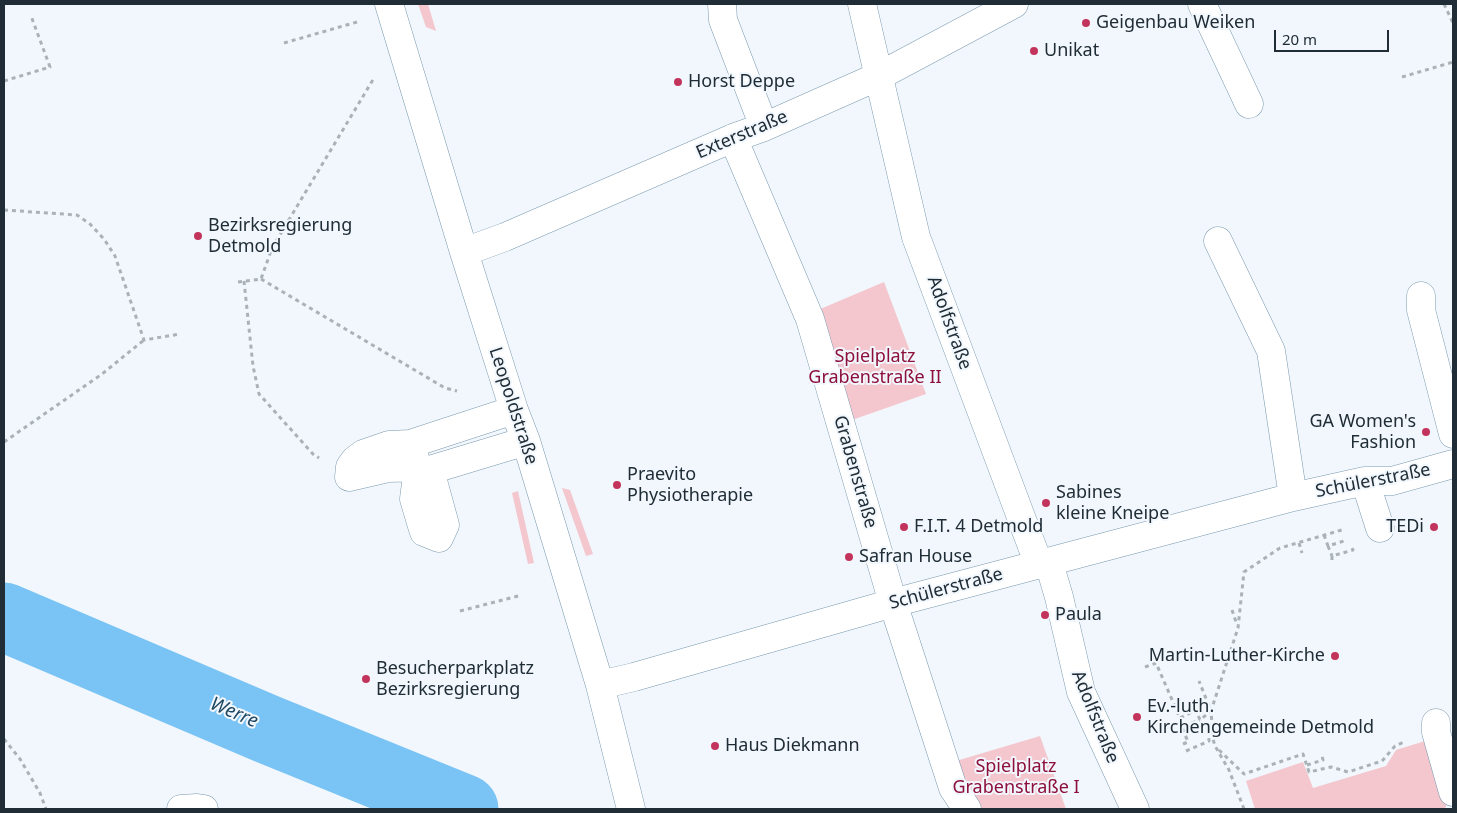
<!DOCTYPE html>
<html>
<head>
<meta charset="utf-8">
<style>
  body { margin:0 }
  #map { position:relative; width:1457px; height:813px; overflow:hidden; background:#f1f7fc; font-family:"Noto Sans",sans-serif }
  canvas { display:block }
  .frame { position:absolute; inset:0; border:5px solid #202d36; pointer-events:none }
  .scale { position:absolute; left:1274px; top:30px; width:115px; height:22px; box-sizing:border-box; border:2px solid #202d36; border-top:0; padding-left:6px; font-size:15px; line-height:18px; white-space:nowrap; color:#202d36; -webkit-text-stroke:4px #f1f7fc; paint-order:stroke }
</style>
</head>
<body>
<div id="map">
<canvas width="1457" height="813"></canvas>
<div class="frame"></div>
<div class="scale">20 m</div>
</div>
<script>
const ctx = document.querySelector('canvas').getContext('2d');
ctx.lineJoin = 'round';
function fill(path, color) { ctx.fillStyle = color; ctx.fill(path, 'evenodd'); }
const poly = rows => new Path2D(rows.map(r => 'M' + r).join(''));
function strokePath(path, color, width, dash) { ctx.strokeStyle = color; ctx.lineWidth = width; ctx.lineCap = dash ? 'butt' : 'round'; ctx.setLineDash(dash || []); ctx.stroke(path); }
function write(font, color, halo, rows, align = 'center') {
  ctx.font = font + ' "Noto Sans",sans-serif'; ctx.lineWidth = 4; ctx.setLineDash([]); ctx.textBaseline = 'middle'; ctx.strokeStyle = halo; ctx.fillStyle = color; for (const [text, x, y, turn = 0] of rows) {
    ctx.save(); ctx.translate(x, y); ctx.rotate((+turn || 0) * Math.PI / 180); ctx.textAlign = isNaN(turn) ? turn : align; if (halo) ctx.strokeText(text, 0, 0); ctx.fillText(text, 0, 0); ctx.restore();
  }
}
const green = poly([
  [418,4,428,4,436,31,426,27],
  [884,282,926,394,852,420,818,310],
  [562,488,570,490,593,554,586,556],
  [518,491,534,563,528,564,512,493],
  [1040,736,1066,809,980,809,956,761],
  [1425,741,1448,804,1444,809,1255,809,1246,781,1303,762,1313,788,1386,766,1396,750]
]);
const river = poly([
  [4,617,267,729,464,809]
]);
const path = poly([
  [1444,4,1453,23],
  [284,43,357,22],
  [1402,77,1453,62],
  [4,81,50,67,31,16],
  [4,210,77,215,90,224,104,239,115,256,144,340,180,334],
  [261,279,445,388,457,391],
  [244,281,253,366,259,394,313,454,319,458],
  [238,282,261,279,272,248,374,78],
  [4,442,102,374,144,340],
  [1324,535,1328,546,1347,540],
  [1299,543,1302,553],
  [1328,546,1332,556],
  [1332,560,1332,556,1353,550,1352,548],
  [1232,610,1237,625],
  [460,611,522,595],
  [1145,667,1156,663,1180,718,1196,710,1200,720,1211,711,1199,681],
  [4,739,20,759,40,793,46,809],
  [1183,744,1188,742,1182,727,1200,720],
  [1219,750,1244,774,1303,754,1309,772,1331,767,1348,772,1382,761,1395,746,1404,742],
  [1186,751,1209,741,1208,726,1211,725],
  [1307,765,1323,760,1322,756],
  [1244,809,1229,770,1215,746,1213,739,1211,711,1238,628,1244,572,1280,548,1345,529]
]);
const minor = poly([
  [389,4,464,252,514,410,526,441,600,685,631,809],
  [722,4,723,20,764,127],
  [862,4,916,237,1039,565],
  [1202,4,1249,104],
  [733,138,810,319,893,603,953,788,967,809],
  [1218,241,1271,351,1293,497],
  [464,252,505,237,733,138,764,127,879,76,1014,4],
  [1421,296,1421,310,1453,434],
  [410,444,418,467,414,499,422,526,424,532,439,538,445,525,430,470,526,441],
  [430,470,418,467,388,468,349,477,350,467,355,460,363,454,389,445,410,444,514,410],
  [1365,481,1380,528],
  [1049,563,1059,597,1081,692,1135,809],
  [600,685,634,677,893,603,1293,497,1365,481,1392,481,1453,464],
  [1436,723,1436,732,1453,792],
  [181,809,197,808,204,809]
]);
const markers = [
  [1086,23,5,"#c3345c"],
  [1034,51,5,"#c3345c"],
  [678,82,5,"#c3345c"],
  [198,236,5,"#c3345c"],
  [1426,432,5,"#c3345c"],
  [617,485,5,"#c3345c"],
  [1046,503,5,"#c3345c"],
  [904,527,5,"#c3345c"],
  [1434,527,5,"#c3345c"],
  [849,557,5,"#c3345c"],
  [1045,615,5,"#c3345c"],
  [1335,656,5,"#c3345c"],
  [366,679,5,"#c3345c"],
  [1137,717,5,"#c3345c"],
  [715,746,5,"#c3345c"]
];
const poiNames = [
  ["Geigenbau Weiken",1096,23],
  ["Unikat",1044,51],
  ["Horst Deppe",688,82],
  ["Bezirksregierung",208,226],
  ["Detmold",208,247],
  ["GA Women's",1416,422,"right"],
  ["Fashion",1416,443,"right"],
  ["Praevito",627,475],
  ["Physiotherapie",627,496],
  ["Sabines",1056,493],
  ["kleine Kneipe",1056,514],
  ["F.I.T. 4 Detmold",914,527],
  ["TEDi",1424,527,"right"],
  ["Safran House",859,557],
  ["Paula",1055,615],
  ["Martin-Luther-Kirche",1325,656,"right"],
  ["Besucherparkplatz",376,669],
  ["Bezirksregierung",376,690],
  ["Ev.-luth.",1147,707],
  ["Kirchengemeinde Detmold",1147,728],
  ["Haus Diekmann",725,746]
];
const streetNames = [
  ["Exterstraße",742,135,-23],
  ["Adolfstraße",949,323,70],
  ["Leopoldstraße",513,406,72],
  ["Grabenstraße",855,472,74],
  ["Schülerstraße",1373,481,-11],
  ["Schülerstraße",946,589,-15],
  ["Adolfstraße",1095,717,68]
];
const parkNames = [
  ["Spielplatz",875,357],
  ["Grabenstraße II",875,378],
  ["Spielplatz",1016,767],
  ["Grabenstraße I",1016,788]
];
const waterNames = [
  ["Werre",234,713,23]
];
fill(green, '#f3c7cd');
strokePath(river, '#79c3f5', 69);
strokePath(minor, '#7b99af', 29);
strokePath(path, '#aab2b8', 3, [4, 4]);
strokePath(minor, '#fff', 28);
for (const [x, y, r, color] of markers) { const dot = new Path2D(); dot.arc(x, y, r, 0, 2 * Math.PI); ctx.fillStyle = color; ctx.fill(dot); strokePath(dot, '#f1f7fc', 2); }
write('18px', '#202d36', '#f1f7fc', poiNames, 'left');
write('18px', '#202d36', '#f1f7fc', streetNames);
write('18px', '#8d0f3b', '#f1f7fc', parkNames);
write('italic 19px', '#1f4761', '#f1f7fc', waterNames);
</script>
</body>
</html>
